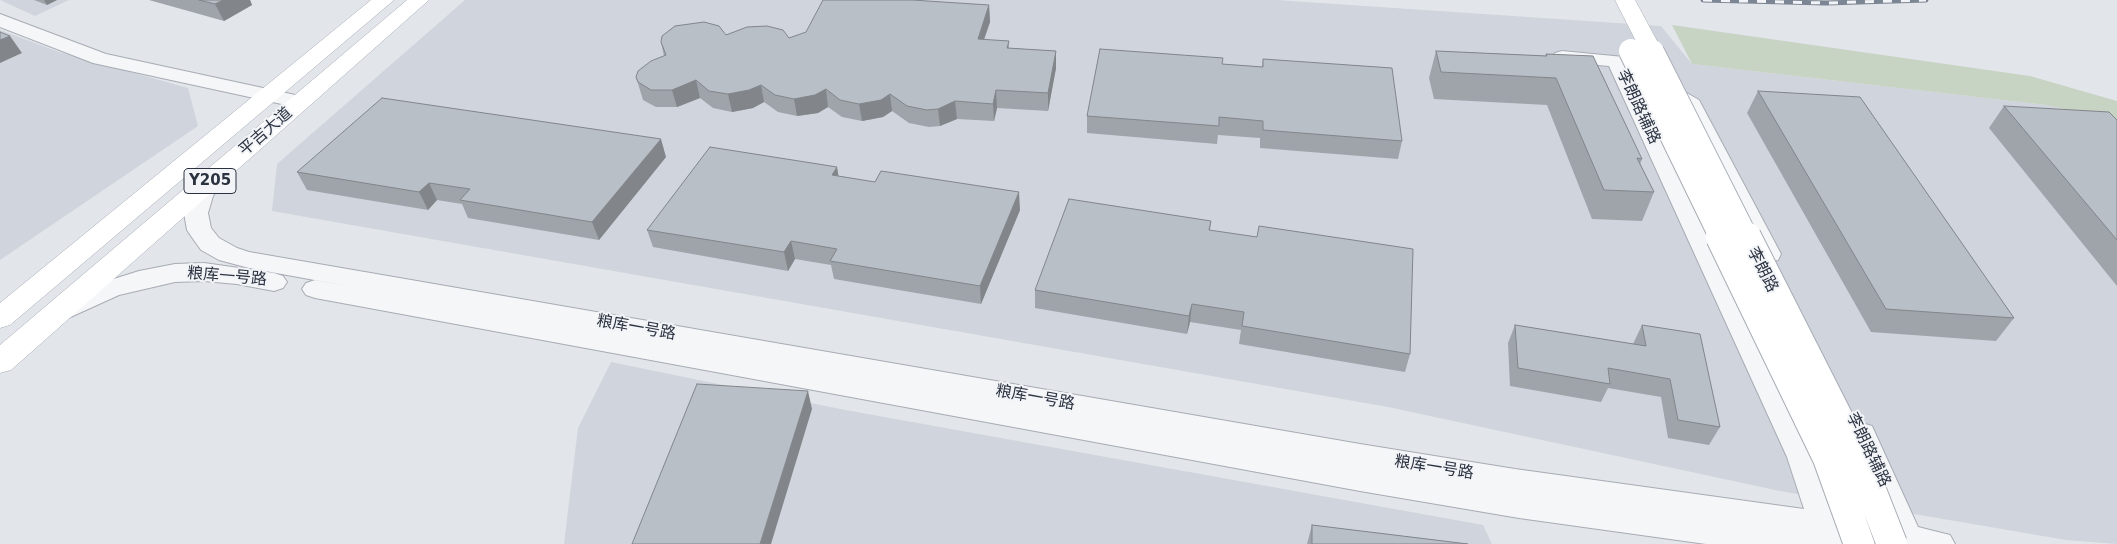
<!DOCTYPE html>
<html>
<head>
<meta charset="utf-8">
<style>
  body { margin:0 }
  canvas { display:block; background:#e2e5ea }
</style>
</head>
<body>
<canvas width="2117" height="544"></canvas>
<script>
const ctx = document.querySelector('canvas').getContext('2d');
ctx.lineJoin = 'round';
function fill(path, color) { ctx.fillStyle = color; ctx.fill(path, 'evenodd'); }
const poly = rows => new Path2D(rows.map(r => 'M' + r).join(''));
function strokePath(path, color, width, dash) { ctx.strokeStyle = color; ctx.lineWidth = width; ctx.lineCap = dash ? 'butt' : 'round'; ctx.setLineDash(dash || []); ctx.stroke(path); }
function write(font, color, halo, rows, align = 'center') {
  ctx.font = font + ' "DejaVu Sans","Noto Sans SC",sans-serif'; ctx.lineWidth = 4; ctx.setLineDash([]); ctx.textBaseline = 'middle'; ctx.strokeStyle = halo; ctx.fillStyle = color; for (const [text, x, y, turn = 0] of rows) {
    ctx.save(); ctx.translate(x, y); ctx.rotate((+turn || 0) * Math.PI / 180); ctx.textAlign = isNaN(turn) ? turn : align; if (halo) ctx.strokeText(text, 0, 0); ctx.fillText(text, 0, 0); ctx.restore();
  }
}
const built = poly([
  [0,0,69,0,35,16],
  [465,0,1276,0,1661,26,1692,64,2046,105,2090,115,2117,144,2117,544,2066,540,1780,491,1388,407,272,211,277,164],
  [0,30,59,52,188,88,198,126,0,260],
  [611,362,840,409,1483,525,1492,544,564,544,578,428]
]);
const green = poly([
  [1672,25,2030,76,2117,101,2117,144,2090,115,2046,105,1692,64]
]);
const street = poly([
  [0,14,106,54,300,96,307,98,311,102,307,106,300,108,93,63,0,27,0,14],
  [1562,51,1624,57,1699,100,1781,254,1778,260,1769,262,1760,260,1683,108,1637,81,1817,457,1836,514,1886,522,1848,434,1852,426,1862,423,1872,426,1918,527,1950,535,1955,544,1859,544,1843,541,1842,544,1816,544,1812,536,1816,544,1706,544,1519,518,1360,491,315,298,306,295,302,289,306,283,315,280,358,288,249,268,219,260,201,250,191,236,187,230,184,213,194,190,207,172,215,170,223,172,226,177,213,196,208,213,211,228,219,238,237,248,249,252,1360,444,1515,469,1804,509,1787,457,1609,66,1555,61,1552,57,1555,53,1562,51],
  [204,263,274,273,283,276,287,282,283,288,274,291,237,284,204,281,175,282,119,295,64,320,55,317,51,311,55,305,101,283,139,271,175,264,204,263]
]);
const secondary = poly([
  [1615,0,1635,0,1663,52,1660,57,1652,59,1644,57,1615,0]
]);
const primary = poly([
  [371,0,394,0,10,325,0,328,0,303,371,0],
  [407,0,429,0,11,370,0,373,0,345,407,0]
]);
const rail = poly([
  [1703,0,1826,3,1926,0]
]);
const secondaryBridgeFar1 = poly([
  [1631,51,1722,238],
  [1652,52,1746,238]
]);
const secondaryBridge = poly([
  [1721,237,1828,458,1859,544],
  [1746,237,1859,460,1892,544]
]);
const wall = poly([
  [34,0,57,0,47,5],
  [149,0,250,0,252,5,224,21],
  [989,5,990,22,984,40,1009,41,1009,48,1056,51,1056,68,1048,111,997,108,994,121,957,119,940,126,929,127,909,123,892,111,883,117,862,121,842,117,828,107,818,113,797,116,778,112,764,102,753,108,732,112,713,108,700,98,677,107,656,107,643,100,636,77,664,56,661,42,726,35,789,38],
  [1436,51,1545,56,1546,54,1642,159,1640,164,1654,192,1642,221,1592,219,1547,105,1434,99,1429,78],
  [1263,59,1402,141,1398,159,1260,148,1260,138,1218,135,1217,144,1087,133,1087,116,1222,64,1262,67],
  [1758,91,2014,318,1996,341,1871,332,1747,113],
  [2004,106,2117,120,2117,286,1989,128],
  [666,157,599,240,468,218,462,204,437,200,428,210,307,190,297,172],
  [837,167,838,176,1020,210,981,304,834,279,831,265,795,259,788,271,653,247,647,230],
  [1211,221,1210,230,1410,354,1405,372,1239,344,1241,330,1190,322,1187,334,1035,308,1035,290],
  [1515,325,1633,344,1642,325,1720,427,1709,445,1668,438,1661,397,1608,388,1601,402,1510,386,1508,343],
  [1312,525,1468,544,1307,544]
]);
const shadedWall = poly([
  [44,0,57,0,47,5],
  [223,0,250,0,252,5,224,21,215,4],
  [989,5,990,22,978,56,978,39],
  [10,36,22,53,0,63,0,40],
  [1056,51,1056,68,1048,111,1048,93],
  [696,80,700,98,677,107,672,90],
  [761,85,764,102,753,108,732,112,728,94],
  [826,89,828,107,818,113,797,116,794,99],
  [996,90,997,108,994,121,993,104],
  [890,94,892,111,883,117,862,121,859,104],
  [955,101,957,119,940,126,938,109],
  [661,139,666,157,599,240,592,222],
  [837,167,840,185,832,175],
  [429,183,437,200,428,210,419,192],
  [1019,192,1020,210,981,304,980,286],
  [791,241,795,259,788,271,784,252],
  [1192,304,1190,322,1187,334,1189,316],
  [808,391,812,409,771,544,760,544]
]);
const building = poly([
  [199,0,223,0,215,4,199,0],
  [823,0,912,0,989,5,978,39,1009,41,1007,48,1056,51,1048,93,996,90,993,104,955,101,938,109,927,110,907,106,890,94,881,100,859,104,840,100,826,89,815,95,794,99,775,95,761,85,749,90,728,94,709,91,696,80,672,90,651,90,638,82,636,77,638,71,651,61,666,55,661,42,662,36,675,26,704,22,719,26,726,35,747,27,767,26,783,30,789,38,806,32,823,0],
  [0,32,10,36,0,40,0,32],
  [1100,49,1223,58,1222,64,1263,67,1263,59,1392,68,1402,141,1263,130,1263,121,1219,117,1219,126,1087,116,1100,49],
  [1436,51,1547,56,1546,54,1593,56,1642,159,1637,158,1654,192,1604,190,1556,78,1441,72,1436,51],
  [1758,91,1860,97,2014,318,1886,309,1758,91],
  [382,98,661,139,592,222,460,200,470,189,429,183,419,192,297,172,382,98],
  [2004,106,2109,112,2117,120,2117,240,2004,106],
  [710,147,837,167,832,175,875,182,881,171,1019,192,980,286,830,261,837,249,791,241,784,252,647,230,710,147],
  [1069,199,1211,221,1209,230,1257,237,1259,226,1413,249,1410,354,1242,326,1244,312,1192,304,1189,316,1035,290,1069,199],
  [1515,325,1646,346,1642,325,1700,334,1720,427,1678,420,1670,379,1608,368,1610,384,1518,368,1515,325],
  [697,384,808,391,760,544,632,544,697,384],
  [1312,525,1468,544,1312,544,1312,525]
]);
const shields = [
  [210,181,52]
];
const shieldNames = [
  ["Y205",210,181]
];
const streetNames = [
  ["李朗路辅路",1638,107,65],
  ["平吉大道",266,132,-41],
  ["李朗路",1762,270,63],
  ["粮库一号路",227,277,5],
  ["粮库一号路",636,328,10],
  ["粮库一号路",1035,398,10],
  ["李朗路辅路",1868,450,64],
  ["粮库一号路",1434,468,9]
];
fill(built, '#d0d4dc');
fill(green, '#c8d4c3');
strokePath(street, '#a7acb4', 2);
strokePath(secondary, '#a7acb4', 1);
strokePath(primary, '#a2aab5', 1);
fill(street, '#f5f6f8');
fill(secondary, '#fff');
fill(primary, '#fff');
strokePath(rail, '#7c8593', 5);
strokePath(rail, '#f2f4f7', 3, [9]);
strokePath(secondaryBridgeFar1, '#a7acb4', 26, []);
strokePath(secondaryBridge, '#a7acb4', 32, []);
strokePath(secondaryBridgeFar1, '#fff', 24);
strokePath(secondaryBridge, '#fff', 30);
fill(wall, '#9fa4ab');
fill(shadedWall, '#82868b');
fill(building, '#b9bfc7');
strokePath(building, '#82868b', 1);
for (const [x, y, w] of shields) { const box = new Path2D(); box.roundRect(x - w / 2, y - 12.5, w, 25, 4); ctx.fillStyle = '#f2f4f7'; ctx.fill(box); strokePath(box, '#2b3341', 1); }
write('bold 15px', '#2b3341', null, shieldNames);
write('16px', '#2b3341', '#f2f4f7', streetNames);
</script>
</body>
</html>
